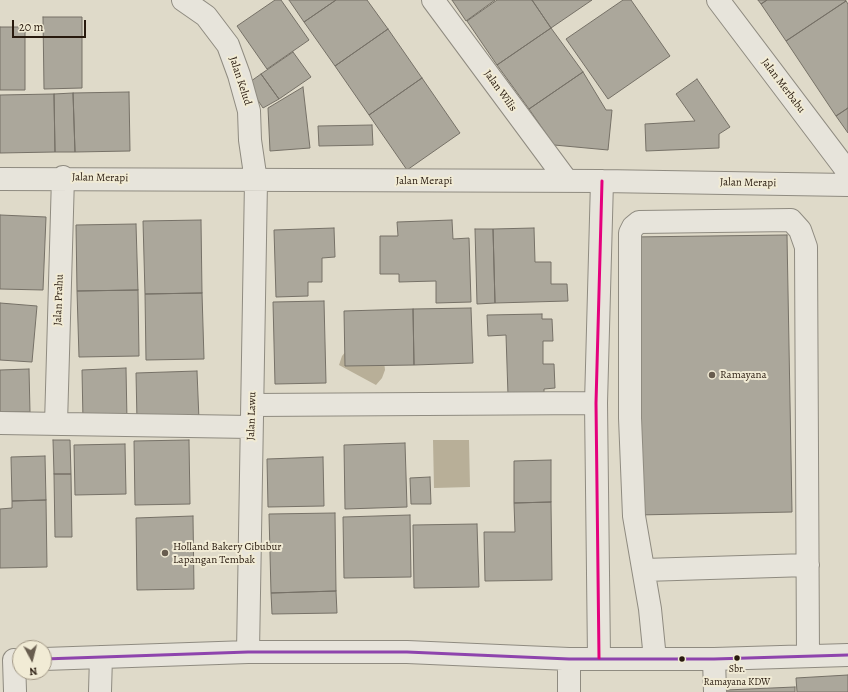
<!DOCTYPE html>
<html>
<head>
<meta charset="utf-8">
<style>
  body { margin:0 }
  #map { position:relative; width:848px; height:692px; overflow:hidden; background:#dfdac9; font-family:Alegreya,serif }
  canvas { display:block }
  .north { position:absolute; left:12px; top:640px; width:40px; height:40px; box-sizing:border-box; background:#f1ebd5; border:1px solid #a19785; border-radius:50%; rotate:173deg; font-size:11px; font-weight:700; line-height:16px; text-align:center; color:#281a0e }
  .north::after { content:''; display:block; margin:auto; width:14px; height:18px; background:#685d4f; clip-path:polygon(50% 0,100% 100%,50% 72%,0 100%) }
  .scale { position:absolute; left:12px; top:20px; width:74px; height:18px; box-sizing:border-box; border:2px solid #281a0e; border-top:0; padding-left:5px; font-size:12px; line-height:14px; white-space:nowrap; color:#281a0e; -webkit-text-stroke:3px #f1ebd5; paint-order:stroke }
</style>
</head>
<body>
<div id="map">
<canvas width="848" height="692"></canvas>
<div class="north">N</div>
<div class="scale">20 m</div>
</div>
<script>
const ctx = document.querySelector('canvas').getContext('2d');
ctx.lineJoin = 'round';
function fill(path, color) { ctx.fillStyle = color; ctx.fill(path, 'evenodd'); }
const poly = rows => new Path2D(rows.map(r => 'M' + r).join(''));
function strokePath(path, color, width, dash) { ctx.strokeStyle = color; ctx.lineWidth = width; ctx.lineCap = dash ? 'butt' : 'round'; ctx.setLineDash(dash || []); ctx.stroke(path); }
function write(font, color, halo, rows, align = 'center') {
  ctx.font = font + ' Alegreya,serif'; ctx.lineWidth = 4; ctx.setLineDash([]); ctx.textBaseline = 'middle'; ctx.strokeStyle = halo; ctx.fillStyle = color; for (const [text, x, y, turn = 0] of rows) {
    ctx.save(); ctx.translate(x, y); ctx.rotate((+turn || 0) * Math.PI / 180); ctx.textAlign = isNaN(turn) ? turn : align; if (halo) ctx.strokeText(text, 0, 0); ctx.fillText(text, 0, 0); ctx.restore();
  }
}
const water = poly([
  [348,349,384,361,385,370,382,378,376,385,339,365,342,356],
  [433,440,469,440,470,487,434,488]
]);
const building = poly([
  [275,0,281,0,309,40,267,69,237,26,275,0],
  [289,0,336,0,304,22,289,0],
  [336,0,367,0,388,29,335,66,304,22,336,0],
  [452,0,495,0,466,21,452,0],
  [497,0,532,0,551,28,497,65,467,21,497,0],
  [532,0,592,0,551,28,532,0],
  [623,0,631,0,670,56,608,99,566,39,623,0],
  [758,0,767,0,761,4,758,0],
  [767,0,845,0,846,1,786,41,761,4,767,0],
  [846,1,848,4,848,108,836,116,786,41,846,1],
  [43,17,82,17,82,88,44,89,43,17],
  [0,27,25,27,25,90,0,90,0,27],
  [551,28,583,72,529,109,497,65,551,28],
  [388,29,422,78,369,115,335,66,388,29],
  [293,52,311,77,279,99,261,74,293,52],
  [583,72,606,110,612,110,608,150,554,145,529,109,583,72],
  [261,74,279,99,263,108,247,84,261,74],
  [422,78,460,133,407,170,369,115,422,78],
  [697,79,730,127,719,134,719,148,646,151,645,124,695,121,676,94,697,79],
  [303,87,310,148,270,151,268,108,303,87],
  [129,92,130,151,75,152,73,93,129,92],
  [73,93,75,152,55,152,54,94,73,93],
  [54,94,55,152,0,153,0,95,54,94],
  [848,108,848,133,836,116,848,108],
  [372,125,373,145,319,146,318,126,372,125],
  [0,215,46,217,43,290,0,289,0,215],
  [201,220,202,293,145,294,143,221,201,220],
  [452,220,453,239,469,238,471,302,436,303,436,281,399,282,399,274,380,274,380,236,398,236,397,222,452,220],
  [136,224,138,290,77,291,76,225,136,224],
  [334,228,335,257,322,258,322,282,308,282,308,296,276,297,274,230,334,228],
  [534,228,535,262,551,262,551,284,567,284,568,301,495,303,493,229,534,228],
  [475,229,493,229,495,303,477,304,475,229],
  [787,235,792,512,636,515,632,237,787,235],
  [138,290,139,356,79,357,77,291,138,290],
  [202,293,204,359,146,360,145,294,202,293],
  [324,301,326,383,275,384,273,302,324,301],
  [0,303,37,306,32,362,0,360,0,303],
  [471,308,473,363,414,365,413,309,471,308],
  [413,309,414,365,345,366,344,311,413,309],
  [542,314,542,319,552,319,553,341,543,341,543,364,554,364,555,388,544,389,544,393,508,395,506,335,488,336,487,315,542,314],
  [126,368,127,420,83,421,82,370,126,368],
  [29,369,30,412,0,412,0,370,29,369],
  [197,371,199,420,137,421,136,373,197,371],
  [53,440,70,440,71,474,54,474,53,440],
  [189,440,190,504,135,505,134,441,189,440],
  [405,443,407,507,345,509,344,445,405,443],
  [125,444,126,494,75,495,74,445,125,444],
  [45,456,46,500,12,501,11,457,45,456],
  [323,457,324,506,268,507,267,459,323,457],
  [551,460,551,502,514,503,514,461,551,460],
  [54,474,71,474,72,537,55,537,54,474],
  [430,477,431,504,411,504,410,478,430,477],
  [46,500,47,567,0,568,0,509,12,508,12,501,46,500],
  [551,502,552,580,485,581,484,532,515,532,514,503,551,502],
  [335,513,336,591,271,593,269,514,335,513],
  [410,515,411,577,344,578,343,517,410,515],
  [193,516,194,589,137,590,136,518,193,516],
  [477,524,479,587,414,588,413,525,477,524],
  [336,591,337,613,272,614,271,593,336,591],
  [848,675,848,692,797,692,796,678,848,675],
  [795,687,795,692,726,692,726,690,795,687]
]);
const minor = poly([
  [183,0,206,16,228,45,239,75,249,111,250,140,256,181,248,652],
  [433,0,567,181],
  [718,0,848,172],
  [0,179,602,181,848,185],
  [253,405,596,403],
  [0,423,251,427],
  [56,424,63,177],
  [644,570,808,565],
  [599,658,596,403,602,181],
  [44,659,248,652,407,652,569,659,714,659,848,655],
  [655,659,650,609,634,516,630,418,630,233,633,227,639,222,791,220,800,230,806,247,808,656],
  [714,659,715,692],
  [14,660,15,691],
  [100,691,101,657],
  [569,692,569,659]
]);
const bus1 = poly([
  [44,659,248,652,407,652,569,659,714,659,848,655]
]);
const bus2 = poly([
  [599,658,596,403,602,181]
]);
const markers = [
  [712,375,4,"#685d4f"],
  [165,553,4,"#685d4f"],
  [737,658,3.5,"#281a0e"],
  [682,659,3.5,"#281a0e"]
];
const busNames = [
  ["Sbr.",737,670],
  ["Ramayana KDW",737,683]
];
const streetNames = [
  ["Jalan Kelud",240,81,72],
  ["Jalan Merbabu",783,86,53],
  ["Jalan Wilis",500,91,54],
  ["Jalan Merapi",100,178,1],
  ["Jalan Merapi",424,181],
  ["Jalan Merapi",748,183,1],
  ["Jalan Prahu",59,300,-88],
  ["Jalan Lawu",252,416,-88]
];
const poiNames = [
  ["Ramayana",720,375],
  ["Holland Bakery Cibubur",173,547],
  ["Lapangan Tembak",173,560]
];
fill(water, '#b8af98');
fill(building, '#aba79b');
strokePath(building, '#767167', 1);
strokePath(minor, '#8f8b80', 24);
strokePath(minor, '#e7e4db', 22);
strokePath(bus1, '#8e44ad', 3);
strokePath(bus2, '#e5007d', 3);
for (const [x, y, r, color] of markers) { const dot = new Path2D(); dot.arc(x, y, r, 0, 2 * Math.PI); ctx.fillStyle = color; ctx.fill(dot); strokePath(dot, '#f1ebd5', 1.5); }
write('10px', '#281a0e', '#f1ebd5', busNames);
write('11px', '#281a0e', '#f1ebd5', streetNames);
write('11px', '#281a0e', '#f1ebd5', poiNames, 'left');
</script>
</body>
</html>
